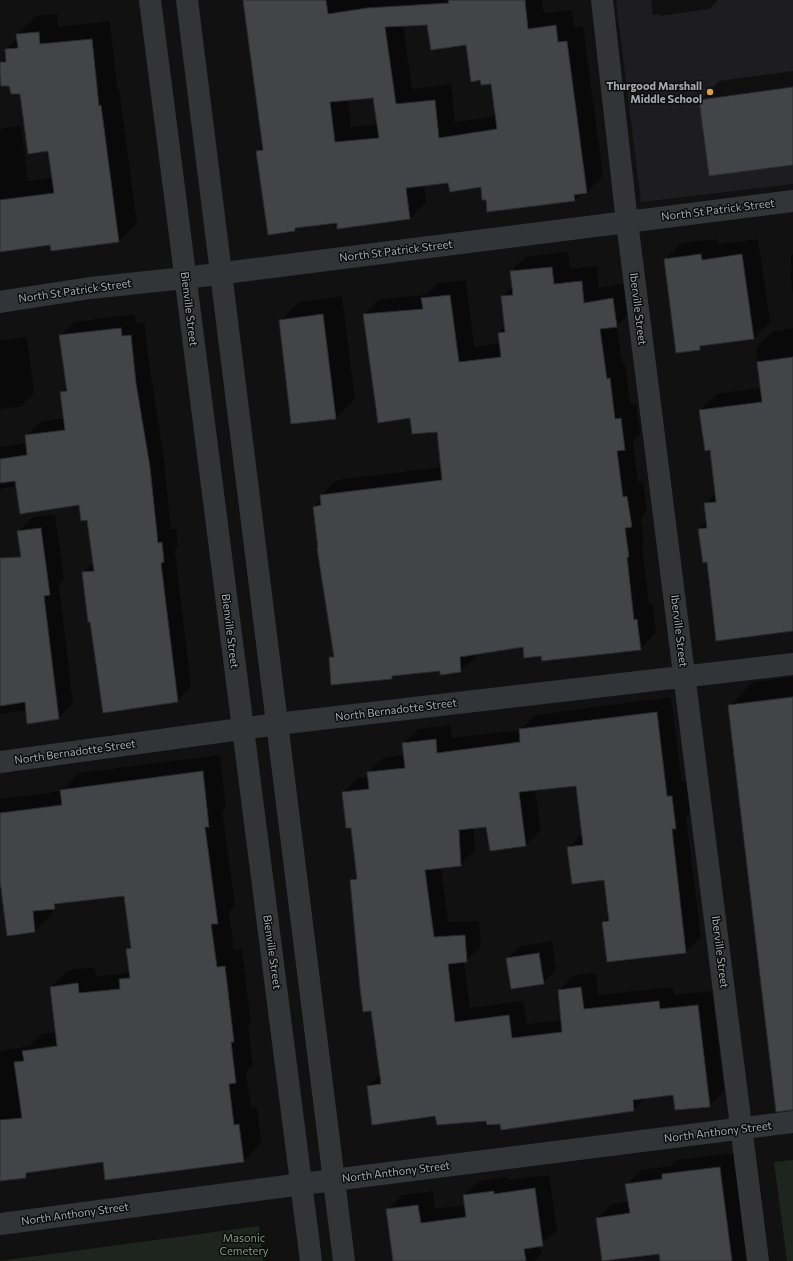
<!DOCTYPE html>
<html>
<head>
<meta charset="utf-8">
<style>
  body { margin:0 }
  canvas { display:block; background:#111112 }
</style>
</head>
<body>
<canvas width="793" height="1261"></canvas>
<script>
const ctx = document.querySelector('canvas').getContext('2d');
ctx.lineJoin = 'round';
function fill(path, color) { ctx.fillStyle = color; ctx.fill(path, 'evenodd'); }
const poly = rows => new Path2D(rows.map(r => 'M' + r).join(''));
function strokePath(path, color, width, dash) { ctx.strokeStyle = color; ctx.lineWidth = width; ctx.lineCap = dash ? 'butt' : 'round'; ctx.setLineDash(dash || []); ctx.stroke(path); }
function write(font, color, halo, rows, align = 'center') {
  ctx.font = font + ' Commissioner,sans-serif'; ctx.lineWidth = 3; ctx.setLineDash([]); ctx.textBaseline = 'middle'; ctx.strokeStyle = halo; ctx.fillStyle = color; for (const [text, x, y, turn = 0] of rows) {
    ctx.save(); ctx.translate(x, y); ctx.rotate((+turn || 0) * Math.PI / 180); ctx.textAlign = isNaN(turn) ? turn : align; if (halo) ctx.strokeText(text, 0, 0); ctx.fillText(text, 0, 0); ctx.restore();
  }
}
const built = poly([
  [616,0,793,0,793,184,641,202]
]);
const green = poly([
  [793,1160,793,1261,787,1261,774,1162],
  [259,1226,263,1261,0,1261]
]);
const shadow = poly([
  [245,0,542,0,544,13,572,10,574,27,583,26,603,176,587,192,583,193,575,200,488,210,487,198,482,186,449,182,424,184,426,202,410,218,338,222,299,226,295,230,257,152,263,145],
  [428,24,467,44,492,83,496,116,455,122,451,84,412,89,403,25],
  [374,96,378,124,351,127,348,99],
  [651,0,718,0,709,9,660,16,659,14,653,15],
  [57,14,58,27,110,21,117,88,119,88,137,223,119,241,51,244,0,251,0,129,21,126,28,181,53,177,49,150,21,93,10,85,0,63,7,56,6,49,18,38,17,34,36,16],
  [793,71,793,164,700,100,719,81],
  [717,239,718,244,758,239,770,322,754,338,704,345,700,349,665,260,681,243],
  [568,252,570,269,597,266,599,288,628,283,632,311,617,326,622,364,625,363,630,404,636,403,640,434,633,441,638,482,643,481,647,511,641,517,644,541,642,543,649,605,653,604,656,633,640,649,542,655,524,646,476,653,477,656,461,671,441,674,441,670,395,675,392,678,330,658,334,653,318,548,319,547,314,507,321,499,321,496,336,480,442,467,438,430,411,417,364,315,379,299,426,295,438,283,466,280,474,347,500,343,499,333,506,326,502,297,513,286,511,271,527,256],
  [793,254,793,295,790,273,792,270,791,256],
  [342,296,355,399,336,418,280,321,299,302],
  [135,314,136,323,144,322,150,369,163,452,171,529,176,529,178,547,175,551,191,687,177,701,83,573,94,562,88,519,80,504,17,486,0,489,0,447,27,443,26,436,40,422,64,418,61,393,67,387,60,336,74,322],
  [793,328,793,630,708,561,699,529,707,521,705,504,716,493,711,449,700,410,716,394,761,388,756,348,772,332],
  [27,337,34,393,20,407,0,409,0,340],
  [55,514,64,579,59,585,73,704,58,718,27,710,0,714,0,578,23,566,18,532,33,517],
  [793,677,793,1091,729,706,753,682],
  [671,697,682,782,686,782,690,813,686,817,701,937,686,952,608,961,603,922,610,916,605,879,568,848,583,833,577,785,535,790,541,830,526,845,487,826,474,827,475,850,460,865,441,867,448,922,479,921,481,947,464,962,470,1008,523,1001,527,1024,562,1020,559,990,574,975,596,973,598,995,673,987,674,995,712,991,724,1091,709,1106,674,1094,646,1097,634,1110,501,1123,436,1115,368,1086,381,1073,351,881,358,874,352,827,343,793,358,778,369,777,368,772,383,758,404,755,403,744,418,729,450,725,452,738,520,730,535,715],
  [220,755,226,808,222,812,235,905,229,912,234,950,242,949,251,1023,248,1026,253,1065,246,1072,251,1108,257,1107,261,1143,244,1161,105,1178,103,1161,31,1172,26,1177,0,1180,0,1051,29,1046,41,1034,57,1032,51,987,68,970,95,967,96,976,127,973,130,969,127,949,131,945,125,895,60,902,52,908,52,914,35,931,2,893,0,893,0,799,62,791,79,773],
  [552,941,556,970,543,983,507,959,520,946],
  [734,1153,751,1261,661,1261,660,1253,597,1218,612,1204,629,1201,626,1185,641,1170,671,1166,677,1160],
  [549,1175,557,1231,540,1245,541,1254,534,1261,394,1261,388,1209,402,1195,433,1191,435,1209,466,1205,464,1195,479,1181,508,1177,508,1180]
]);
const building = poly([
  [243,0,326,0,328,14,367,8,449,3,448,0,525,0,528,29,556,25,558,42,567,41,587,193,574,195,575,201,487,212,486,200,482,200,481,187,450,192,448,183,406,188,410,219,337,229,337,223,295,228,295,231,268,235,256,151,263,150,243,0],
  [427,25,431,50,466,45,471,82,480,80,481,85,491,84,497,129,439,138,435,100,396,104,385,27,427,25],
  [373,98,379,138,335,142,330,102,373,98],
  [39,32,40,44,92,39,99,106,101,105,119,242,51,251,50,245,0,252,0,200,54,193,48,151,28,154,20,94,11,94,9,86,1,86,0,75,0,62,6,62,5,49,18,48,16,34,39,32],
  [793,87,793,165,709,176,699,100,793,87],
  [701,254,702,260,742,254,754,339,700,346,700,350,676,353,664,259,701,254],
  [552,267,554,284,582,281,584,303,613,298,617,327,600,329,607,379,610,378,615,419,621,418,625,450,617,451,623,497,627,496,632,527,625,528,629,557,627,557,634,620,637,619,641,650,542,661,541,656,524,658,523,647,460,657,461,672,440,675,440,671,392,676,392,679,331,685,329,657,334,657,317,548,318,548,313,507,321,505,320,495,442,480,437,432,412,434,410,418,378,423,363,314,423,309,421,298,450,295,459,362,501,357,498,333,505,332,501,296,513,295,510,271,552,267],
  [323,314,336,419,291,424,279,320,323,314],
  [121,328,122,336,131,335,136,383,150,467,158,543,162,542,164,562,161,563,178,702,103,713,90,622,88,622,82,572,94,571,87,520,81,521,79,505,20,514,15,481,0,483,0,459,27,455,25,435,65,430,60,392,67,391,59,335,121,328],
  [793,357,793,631,716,641,707,562,703,563,698,529,707,528,704,503,716,502,710,450,705,451,699,410,762,402,757,362,793,357],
  [41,528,50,595,44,596,59,719,27,724,25,702,0,706,0,558,21,557,17,531,41,528],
  [793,697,793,1110,776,1112,728,705,793,697],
  [657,712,667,796,672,796,676,829,672,829,686,953,607,962,602,922,609,921,604,880,572,884,567,847,583,845,576,786,519,792,526,846,490,851,486,827,459,830,461,866,425,870,434,937,465,935,467,962,448,964,455,1022,509,1015,512,1038,562,1032,558,990,581,987,584,1009,659,1001,660,1009,698,1005,710,1107,675,1110,673,1095,633,1100,634,1111,501,1130,500,1124,487,1125,486,1121,437,1125,435,1116,372,1125,367,1086,381,1084,371,1011,363,1012,360,988,350,880,357,879,351,828,346,828,342,792,369,789,367,772,405,768,402,743,436,739,437,753,520,742,519,729,657,712],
  [203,771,209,827,205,827,218,924,211,924,217,967,225,966,234,1042,231,1042,236,1083,229,1084,234,1125,239,1124,244,1162,105,1180,103,1162,26,1173,26,1178,0,1181,0,1120,22,1118,14,1062,24,1061,22,1051,57,1046,50,987,78,983,79,993,120,989,119,979,130,978,126,949,131,948,124,896,54,904,55,909,33,911,35,932,7,936,0,881,0,813,62,805,60,790,203,771],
  [539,953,544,984,511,989,506,958,539,953],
  [720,1167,732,1261,660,1261,659,1254,602,1261,596,1218,630,1213,625,1184,662,1179,662,1174,720,1167],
  [535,1188,543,1246,524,1249,526,1261,393,1261,386,1209,418,1205,421,1223,466,1217,463,1195,494,1191,494,1194,535,1188]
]);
const minor = poly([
  [150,0,311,1261],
  [187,0,344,1261],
  [602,0,627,222,758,1261],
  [0,302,90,288,185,278,793,201],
  [0,762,277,724,793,664],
  [0,1224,302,1184,793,1122]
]);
const markers = [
  [710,92,4,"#db9e41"]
];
const poiNames = [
  ["Thurgood Marshall",702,86],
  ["Middle School",702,99]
];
const streetNames = [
  ["North St Patrick Street",718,210,-7],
  ["North St Patrick Street",396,251,-7],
  ["North St Patrick Street",75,291,-8],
  ["Bienville Street",189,309,83],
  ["Iberville Street",638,309,83],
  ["Bienville Street",230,631,83],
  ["Iberville Street",679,631,83],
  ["North Bernadotte Street",396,710,-7],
  ["North Bernadotte Street",75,752,-8],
  ["Bienville Street",272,952,82],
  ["Iberville Street",720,952,83],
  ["North Anthony Street",718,1132,-7],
  ["North Anthony Street",396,1172,-7],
  ["North Anthony Street",75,1214,-8]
];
const parkNames = [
  ["Masonic",244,1238],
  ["Cemetery",244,1251]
];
fill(built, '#1d1d1f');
fill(green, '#1e241e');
fill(shadow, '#0007');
fill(building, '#434447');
strokePath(building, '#2b2b2e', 1);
strokePath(minor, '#333437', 22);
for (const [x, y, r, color] of markers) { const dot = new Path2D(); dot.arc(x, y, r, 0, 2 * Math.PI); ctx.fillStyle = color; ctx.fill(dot); strokePath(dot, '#0c0c0d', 1.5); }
write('bold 11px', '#a4a9b1', '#0c0c0d', poiNames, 'right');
write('11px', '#a4a9b1', '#0c0c0d', streetNames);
write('11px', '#7d9a7d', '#0c0c0d', parkNames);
</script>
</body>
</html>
